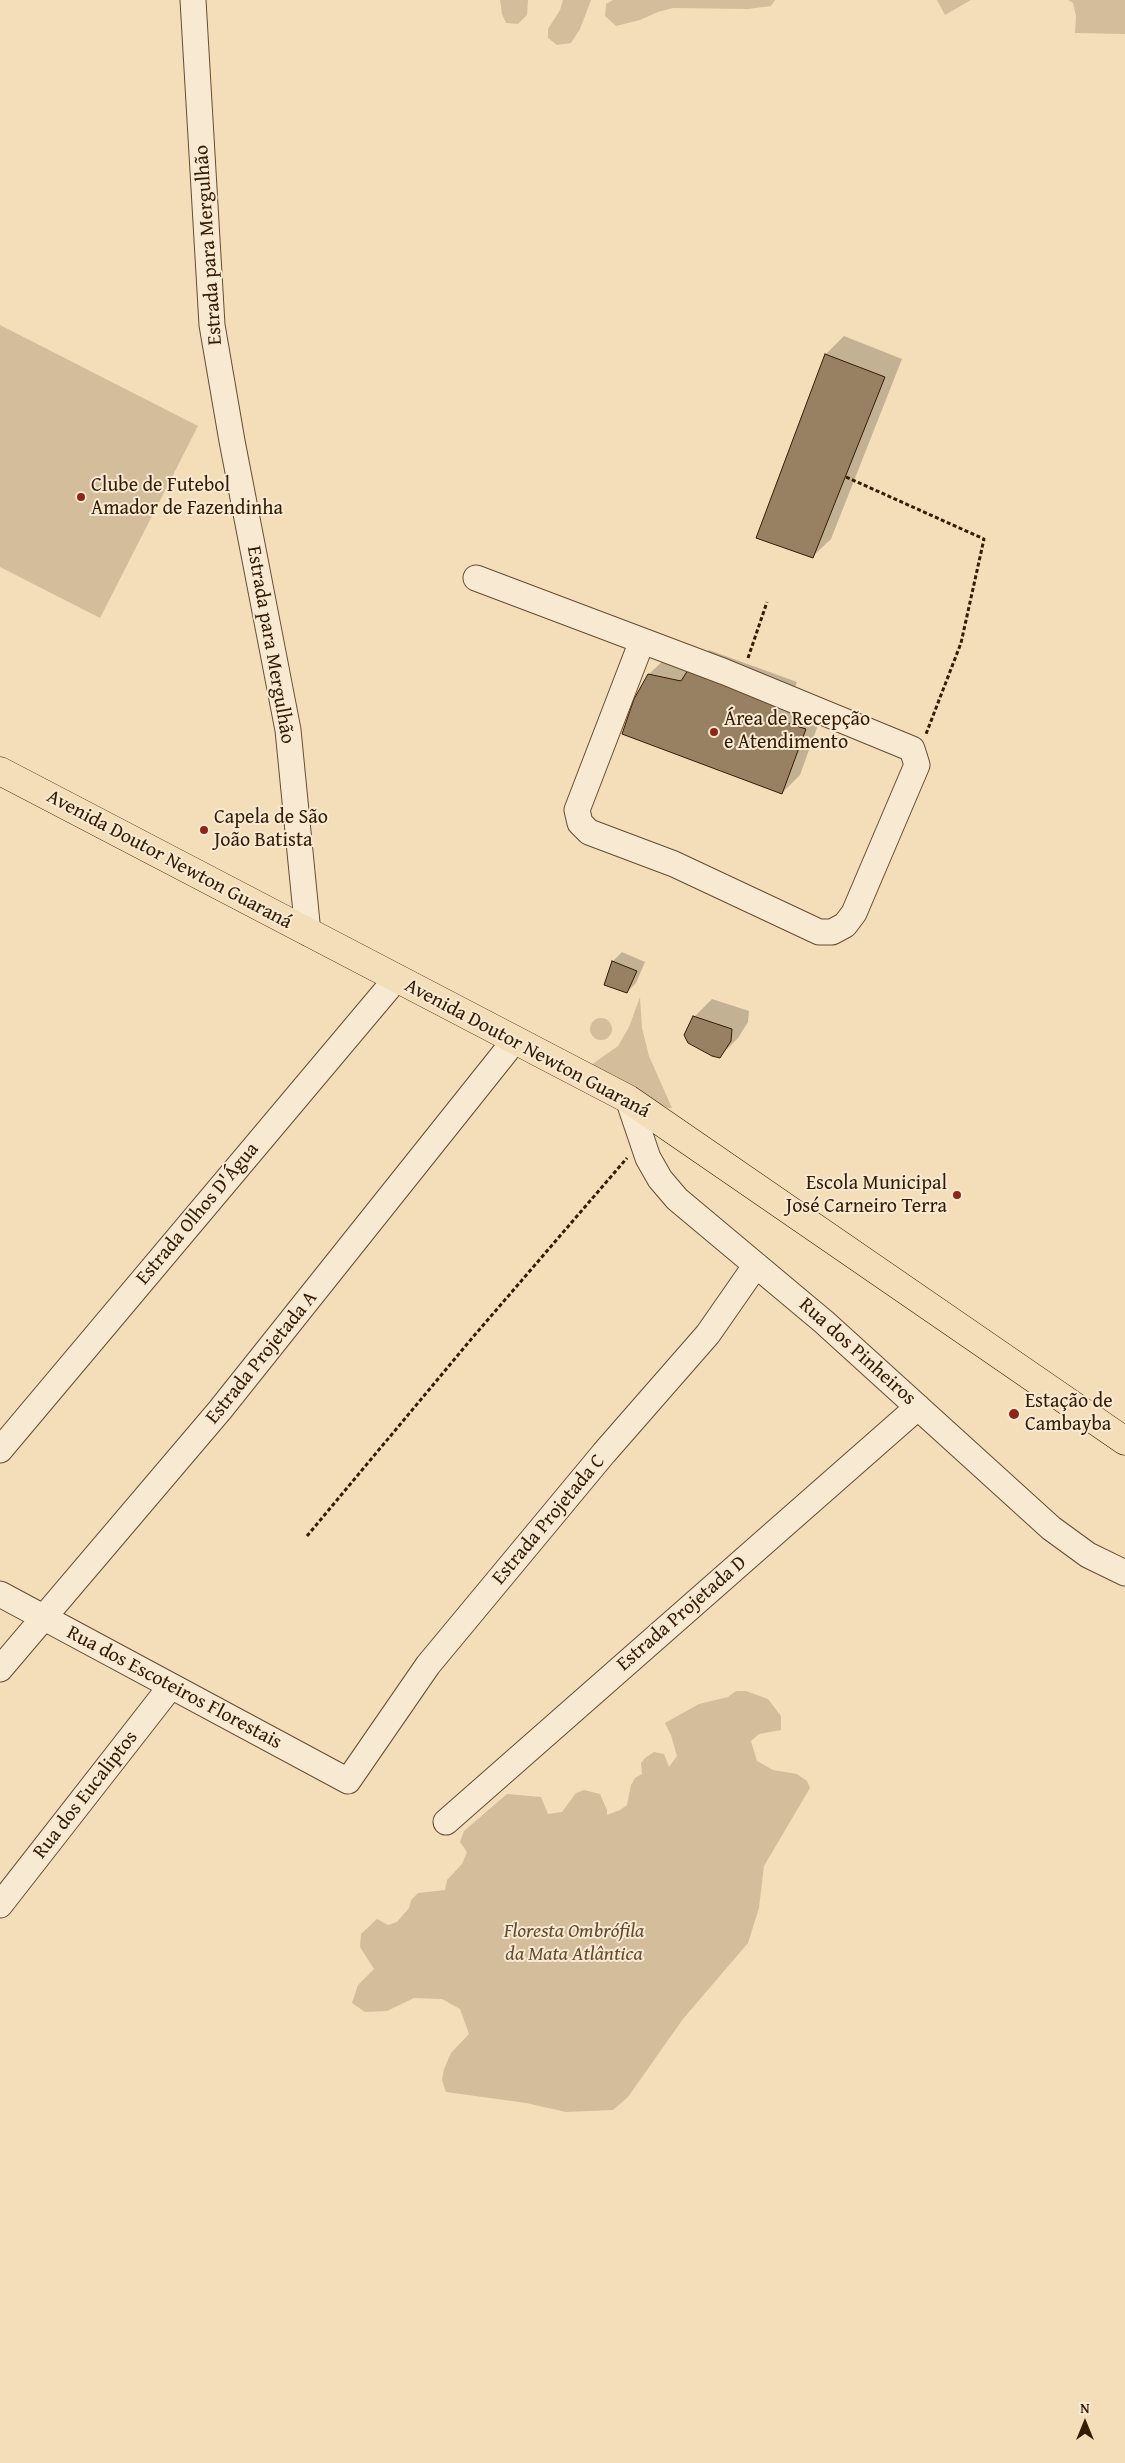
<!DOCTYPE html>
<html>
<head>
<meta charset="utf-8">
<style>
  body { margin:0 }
  #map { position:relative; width:1125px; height:2463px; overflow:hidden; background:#f4deba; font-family:"Gentium Book Plus",serif }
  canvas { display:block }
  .north { position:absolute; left:1060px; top:2398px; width:50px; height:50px; -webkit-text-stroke:4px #f8ead2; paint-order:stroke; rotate:0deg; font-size:14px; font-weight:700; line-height:20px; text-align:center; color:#341b04 }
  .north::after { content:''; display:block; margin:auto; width:18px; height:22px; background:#341b04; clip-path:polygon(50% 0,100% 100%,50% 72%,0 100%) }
</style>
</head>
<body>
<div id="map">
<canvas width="1125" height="2463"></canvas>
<div class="north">N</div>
</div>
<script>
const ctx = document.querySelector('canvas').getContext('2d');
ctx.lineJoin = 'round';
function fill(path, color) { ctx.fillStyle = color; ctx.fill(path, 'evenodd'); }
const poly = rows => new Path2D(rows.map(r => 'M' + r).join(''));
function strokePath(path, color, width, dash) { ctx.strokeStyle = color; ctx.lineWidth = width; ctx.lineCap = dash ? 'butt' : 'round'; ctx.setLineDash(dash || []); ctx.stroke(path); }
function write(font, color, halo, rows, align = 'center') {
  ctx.font = font + ' "Gentium Book Plus",serif'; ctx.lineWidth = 4; ctx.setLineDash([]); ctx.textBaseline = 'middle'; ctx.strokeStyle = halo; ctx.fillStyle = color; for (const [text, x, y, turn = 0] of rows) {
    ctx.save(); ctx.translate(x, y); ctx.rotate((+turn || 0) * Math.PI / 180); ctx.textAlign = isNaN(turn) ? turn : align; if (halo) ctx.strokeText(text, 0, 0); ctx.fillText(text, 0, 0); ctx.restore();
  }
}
const green = poly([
  [500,0,528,0,527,15,518,24,506,23,502,14],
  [563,0,591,0,580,29,571,43,557,45,548,38,548,29,560,10],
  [613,0,775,0,771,6,748,9,673,8,658,12,640,20,616,26,605,16,606,4],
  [937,0,971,0,945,15],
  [1068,0,1125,0,1125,34,1075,33,1076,16,1073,3],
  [0,325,198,426,100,618,0,567],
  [640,997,642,1028,649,1056,672,1108,668,1108,654,1101,626,1082,591,1065,618,1046,629,1027],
  '590 1029a11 11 0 1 1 22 0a11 11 0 1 1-22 0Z',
  [736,1691,746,1691,768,1699,781,1716,781,1730,759,1734,751,1741,757,1761,773,1770,797,1774,807,1781,810,1788,764,1866,759,1908,748,1943,683,2019,628,2097,613,2110,566,2112,526,2103,446,2092,442,2080,444,2069,451,2053,469,2034,460,2009,442,1999,414,1998,387,2011,365,2012,352,2003,358,1985,374,1969,360,1947,361,1934,377,1919,388,1925,397,1922,409,1908,411,1900,418,1893,445,1890,447,1880,462,1864,467,1852,460,1842,464,1831,507,1794,541,1797,548,1814,562,1812,576,1793,584,1790,600,1794,607,1810,607,1815,620,1810,627,1805,631,1785,635,1778,642,1774,641,1763,645,1758,654,1752,664,1754,669,1767,677,1756,671,1735,665,1723,699,1704,728,1697]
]);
const shadow = poly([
  [844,336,902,359,831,539,813,556,758,537,826,354],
  [709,650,797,682,790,700,823,711,800,775,782,793,649,674,668,656,696,663],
  [622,952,645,962,636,983,627,992,605,984,613,961],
  [712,999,749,1011,748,1022,738,1038,720,1056,694,1017]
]);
const building = poly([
  [825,354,885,377,813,558,756,538,825,354],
  [690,667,780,700,772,718,806,729,782,794,622,734,634,699,648,674,681,681,690,667],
  [612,961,637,971,627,993,604,985,612,961],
  [693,1016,732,1029,731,1041,720,1058,712,1056,688,1043,684,1035,693,1016]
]);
const path = poly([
  [846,477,984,539,961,643,926,734],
  [748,658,767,602],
  [307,1536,473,1337,627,1158]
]);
const minor = poly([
  [193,0,212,325,232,441,288,730,308,933],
  [476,578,725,672,912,749,917,765,854,913,845,925,832,932,819,932,674,864,589,832,580,823,577,810,642,641],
  [628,1099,648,1158,660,1179,677,1199,824,1322,1051,1528,1088,1555,1125,1573],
  [0,1450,396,979],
  [0,1594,348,1781,428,1665,604,1453,708,1334,756,1265],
  [0,1669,220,1410,515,1040],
  [446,1822,918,1407],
  [0,1905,171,1686]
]);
const major = poly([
  [0,771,628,1099,1125,1441]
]);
const markers = [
  [81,497,5,"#8f2418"],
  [714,732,5,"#8f2418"],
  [204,830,5,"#8f2418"],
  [957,1195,5,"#8f2418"],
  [1014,1414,6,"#8f2418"]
];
const streetNames = [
  ["Estrada para Mergulhão",209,245,-94],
  ["Estrada para Mergulhão",270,645,80],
  ["Avenida Doutor Newton Guaraná",169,860,28],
  ["Avenida Doutor Newton Guaraná",527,1049,28],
  ["Estrada Olhos D'Água",198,1214,-50],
  ["Rua dos Pinheiros",857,1352,42],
  ["Estrada Projetada A",262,1358,-51],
  ["Estrada Projetada C",549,1520,-50],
  ["Estrada Projetada D",682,1614,-41],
  ["Rua dos Escoteiros Florestais",174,1688,28],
  ["Rua dos Eucaliptos",86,1795,-52]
];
const poiNames = [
  ["Clube de Futebol",91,486],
  ["Amador de Fazendinha",91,509],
  ["Área de Recepção",724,720],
  ["e Atendimento",724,743],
  ["Capela de São",214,818],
  ["João Batista",214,841],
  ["Escola Municipal",947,1184,"right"],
  ["José Carneiro Terra",947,1207,"right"],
  ["Estação de",1025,1402],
  ["Cambayba",1025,1425]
];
const parkNames = [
  ["Floresta Ombrófila",574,1932],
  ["da Mata Atlântica",574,1955]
];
fill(green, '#d3bd9b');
fill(shadow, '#0003');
fill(building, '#988063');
strokePath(building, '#341b04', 1);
strokePath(minor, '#644c32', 27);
strokePath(major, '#341b04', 29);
strokePath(path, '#341b04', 3, [4, 2.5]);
strokePath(minor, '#f8ead2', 25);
strokePath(major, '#f4deba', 28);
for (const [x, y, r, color] of markers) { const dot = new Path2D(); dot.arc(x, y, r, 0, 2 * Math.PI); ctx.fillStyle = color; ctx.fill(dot); strokePath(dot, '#f8ead2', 2); }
write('20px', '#341b04', '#f8ead2', streetNames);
write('20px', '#341b04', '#f8ead2', poiNames, 'left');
write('italic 20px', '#644c31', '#f8ead2', parkNames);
</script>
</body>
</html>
